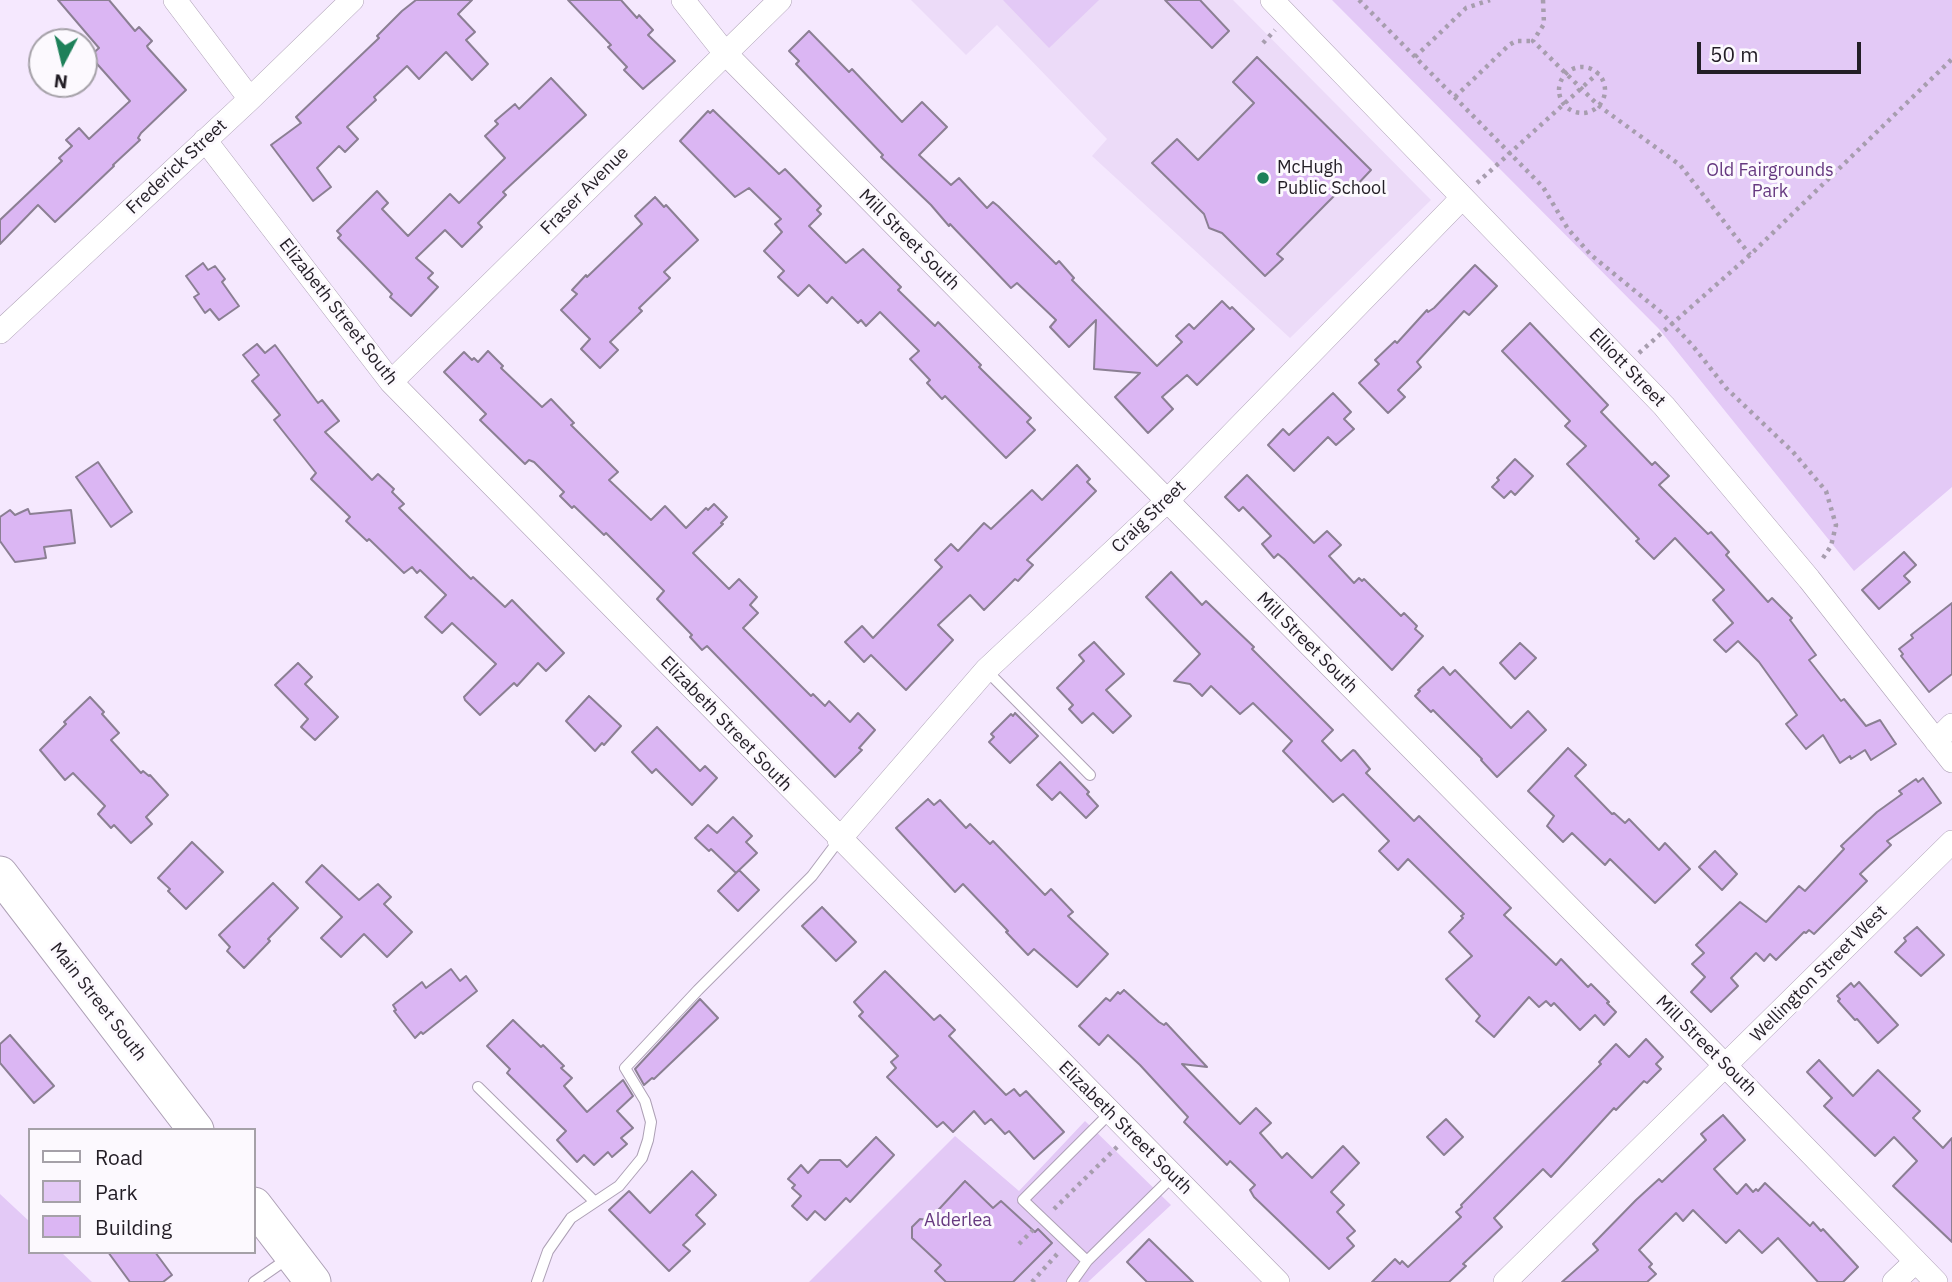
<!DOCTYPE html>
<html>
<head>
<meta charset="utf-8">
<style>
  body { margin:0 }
  #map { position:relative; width:1952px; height:1282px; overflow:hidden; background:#f5e8fe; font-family:"IBM Plex Sans",sans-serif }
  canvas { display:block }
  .legend { position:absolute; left:28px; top:1128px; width:228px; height:126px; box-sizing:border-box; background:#fcf9fe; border:2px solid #a5a1a8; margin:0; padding:9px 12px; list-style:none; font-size:21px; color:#231e26 }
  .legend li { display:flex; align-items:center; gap:14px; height:35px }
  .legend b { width:35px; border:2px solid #a5a1a8 }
  .north { position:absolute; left:28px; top:28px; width:70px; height:70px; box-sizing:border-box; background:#fcf9fe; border:2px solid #a5a1a8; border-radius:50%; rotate:187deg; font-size:19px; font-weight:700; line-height:28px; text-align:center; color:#231e26 }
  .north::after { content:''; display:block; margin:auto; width:24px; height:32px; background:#1d8059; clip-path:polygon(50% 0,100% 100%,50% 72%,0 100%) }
  .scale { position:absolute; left:1697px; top:42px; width:164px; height:32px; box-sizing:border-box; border:4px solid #231e26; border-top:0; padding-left:9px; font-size:21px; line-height:24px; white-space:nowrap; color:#231e26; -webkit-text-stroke:5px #fcf9fe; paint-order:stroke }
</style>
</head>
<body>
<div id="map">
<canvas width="1952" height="1282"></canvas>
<ul class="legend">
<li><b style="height:9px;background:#fff"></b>Road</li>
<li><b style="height:19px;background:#e3c9f6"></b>Park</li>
<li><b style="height:19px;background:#dbb6f3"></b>Building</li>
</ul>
<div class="north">N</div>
<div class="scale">50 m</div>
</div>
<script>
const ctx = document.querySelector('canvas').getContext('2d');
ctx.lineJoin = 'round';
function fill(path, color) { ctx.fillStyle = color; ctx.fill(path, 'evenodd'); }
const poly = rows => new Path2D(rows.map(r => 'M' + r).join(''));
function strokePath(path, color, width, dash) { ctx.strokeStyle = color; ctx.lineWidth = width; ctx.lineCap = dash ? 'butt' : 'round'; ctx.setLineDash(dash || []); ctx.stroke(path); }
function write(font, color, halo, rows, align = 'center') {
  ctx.font = font + ' "IBM Plex Sans",sans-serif'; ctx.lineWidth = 6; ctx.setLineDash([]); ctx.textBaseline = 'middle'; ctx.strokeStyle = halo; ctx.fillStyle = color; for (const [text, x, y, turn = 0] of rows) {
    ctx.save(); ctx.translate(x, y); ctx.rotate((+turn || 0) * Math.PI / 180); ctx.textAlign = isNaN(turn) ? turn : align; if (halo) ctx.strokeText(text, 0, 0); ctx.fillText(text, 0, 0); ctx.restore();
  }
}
const built = poly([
  [911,0,1233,0,1431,200,1290,338,1092,156,1107,139,997,25,966,55]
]);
const green = poly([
  [1003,0,1099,0,1049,48],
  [1332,0,1952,0,1952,487,1854,571,1659,329],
  [1085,1121,1171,1205,1088,1282,809,1282,955,1136,1019,1191],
  [0,1194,30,1222,30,1252,61,1252,92,1282,0,1282]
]);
const building = poly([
  [58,0,109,0,135,31,139,27,152,41,147,46,148,48,186,90,141,133,138,138,140,140,113,165,114,166,55,222,38,205,0,244,0,220,62,161,59,158,72,146,66,140,79,128,89,139,130,101,90,56,99,48,58,0],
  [416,0,472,0,458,14,475,32,466,40,488,64,472,80,446,52,419,79,407,66,374,97,376,100,347,127,358,139,345,152,339,146,317,168,331,187,313,201,271,145,301,123,296,117,379,38,377,36,402,11,416,0],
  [568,0,621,0,637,18,639,15,653,30,648,35,675,61,643,89,624,70,627,67,608,47,611,45,568,0],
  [1165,0,1200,0,1229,31,1212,48,1165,0],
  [809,31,849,72,852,69,902,122,922,102,947,127,919,155,951,185,959,178,987,208,993,202,998,206,1056,264,1059,261,1074,278,1072,280,1157,366,1182,342,1176,336,1189,324,1194,329,1222,301,1230,309,1232,307,1254,329,1197,385,1187,375,1162,397,1173,409,1148,433,1115,397,1140,373,1094,369,1096,320,1069,347,1050,327,1056,320,1017,283,1011,288,950,224,949,226,931,205,881,157,883,155,796,64,799,61,789,51,809,31],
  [1257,57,1371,170,1354,188,1348,182,1326,204,1277,254,1283,259,1265,276,1222,233,1209,228,1204,214,1152,163,1177,139,1198,160,1254,103,1233,82,1257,57],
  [551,78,586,115,503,192,506,195,478,223,482,227,462,247,445,230,416,258,433,273,428,278,438,287,411,316,390,297,392,294,338,238,341,235,337,231,377,191,388,203,382,209,408,236,450,194,459,203,505,158,485,136,498,124,495,121,515,104,519,109,551,78],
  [713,110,777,172,779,174,785,169,821,206,817,210,821,214,809,226,846,263,863,249,901,287,898,290,935,326,938,322,981,365,979,367,1031,418,1027,422,1035,430,1006,458,945,396,942,399,927,383,930,380,910,359,919,351,880,312,866,326,861,320,858,323,832,297,827,303,809,285,798,296,778,277,784,271,764,251,782,232,775,224,781,219,749,188,735,197,680,141,708,111,710,113,713,110],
  [655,197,664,207,666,205,698,240,664,272,670,278,639,308,642,311,610,342,618,350,600,368,581,349,590,339,561,310,577,294,572,290,586,275,587,277,642,224,635,216,655,197],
  [203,263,208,270,215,266,225,279,222,282,239,306,219,320,210,309,205,313,194,297,199,294,186,276,203,263],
  [1475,265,1497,286,1469,315,1464,311,1417,362,1421,367,1398,390,1405,397,1388,413,1359,383,1379,364,1375,360,1395,341,1397,343,1427,310,1428,312,1434,308,1475,265],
  [1530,323,1608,405,1601,412,1652,465,1655,462,1669,476,1659,485,1708,534,1711,532,1729,552,1726,555,1768,602,1772,598,1792,618,1790,620,1816,655,1809,660,1841,701,1844,699,1866,726,1880,720,1896,744,1871,760,1865,750,1851,759,1850,756,1840,763,1823,735,1806,749,1786,724,1797,715,1759,662,1738,641,1726,652,1714,640,1733,623,1713,600,1724,590,1675,538,1654,559,1636,541,1639,539,1567,464,1586,446,1565,426,1570,421,1502,351,1530,323],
  [257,344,265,353,275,345,318,403,322,400,339,421,325,432,372,480,378,474,394,489,392,492,404,504,399,508,471,579,473,577,505,607,512,600,564,653,546,671,538,663,517,686,514,683,480,715,465,700,464,697,496,664,452,623,442,633,425,617,446,595,420,570,417,573,412,567,404,573,369,539,367,541,346,521,350,517,311,479,316,473,274,420,280,415,252,381,259,375,243,355,257,344],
  [488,351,503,366,501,368,542,407,551,399,574,423,571,425,618,472,609,480,651,520,665,506,686,528,706,508,708,510,714,504,727,517,721,523,723,524,693,553,729,589,739,579,757,597,750,605,758,613,743,628,811,696,813,694,825,706,829,701,850,722,858,713,875,730,859,748,862,750,835,777,707,646,702,650,690,637,692,635,657,599,664,591,606,533,604,535,574,506,572,508,560,496,564,492,534,462,529,460,525,464,480,420,486,414,444,372,464,352,472,360,474,358,478,362,488,351],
  [1333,393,1351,412,1344,419,1354,429,1336,445,1328,437,1294,471,1268,445,1283,429,1289,435,1333,393],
  [1515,459,1533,476,1515,495,1511,491,1504,498,1492,487,1499,480,1497,478,1515,459],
  [98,462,132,512,111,527,76,477,98,462],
  [1077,465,1090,479,1087,482,1096,491,1027,560,1033,565,1018,581,1015,579,984,610,970,595,938,625,953,640,906,690,871,655,864,662,845,642,862,626,873,638,942,567,935,560,951,544,958,551,984,523,991,529,1032,490,1042,500,1077,465],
  [1247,475,1314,543,1327,531,1341,545,1329,556,1354,583,1359,578,1362,581,1364,579,1401,616,1404,613,1417,626,1415,629,1423,636,1392,670,1284,559,1278,554,1274,558,1262,544,1271,536,1243,507,1239,511,1225,497,1247,475],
  [28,509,30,514,71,510,75,543,44,547,46,558,15,562,0,541,0,517,10,510,15,515,28,509],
  [1904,552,1916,565,1904,576,1910,582,1879,609,1862,590,1904,552],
  [1171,572,1202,605,1206,601,1234,628,1254,647,1252,649,1333,730,1322,741,1341,761,1353,750,1355,751,1370,769,1366,773,1414,821,1419,816,1511,908,1504,915,1556,965,1561,959,1588,987,1591,984,1609,1002,1607,1003,1616,1012,1604,1025,1595,1015,1580,1030,1554,1003,1551,1006,1546,1001,1539,1007,1529,997,1494,1037,1476,1021,1480,1016,1446,979,1472,956,1449,932,1463,918,1461,916,1464,914,1408,859,1398,870,1379,851,1389,841,1343,794,1333,802,1283,751,1292,741,1253,703,1240,714,1211,686,1202,696,1190,684,1174,681,1200,654,1146,597,1171,572],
  [1952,603,1952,674,1929,692,1901,656,1903,654,1899,649,1913,638,1911,635,1952,603],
  [1094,642,1124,674,1106,690,1131,716,1113,733,1093,713,1082,723,1069,709,1073,705,1057,688,1084,661,1079,655,1094,642],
  [1520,643,1536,658,1515,679,1500,663,1520,643],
  [298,663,312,677,305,684,338,717,315,740,301,727,308,719,275,685,298,663],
  [1443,667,1450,675,1455,670,1511,728,1528,711,1546,730,1497,777,1481,760,1482,759,1433,710,1431,712,1415,696,1420,691,1418,690,1443,667],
  [589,696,621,726,604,745,602,743,595,751,566,721,589,696],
  [90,697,104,712,102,714,119,733,111,740,141,773,143,771,149,776,150,775,168,795,146,817,152,824,131,843,114,825,111,828,98,814,105,806,73,773,65,780,40,750,66,724,64,722,90,697],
  [1015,713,1038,736,1010,763,989,742,994,737,991,734,1011,714,1013,716,1015,713],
  [657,727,700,771,705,766,717,778,692,805,656,769,652,773,632,752,657,727],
  [1568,748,1586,765,1575,776,1612,814,1614,813,1625,823,1629,819,1659,850,1665,843,1690,869,1655,903,1610,859,1605,865,1572,833,1563,842,1547,826,1554,816,1528,791,1568,748],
  [1060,762,1089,792,1087,794,1098,806,1086,818,1060,792,1052,800,1037,785,1060,762],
  [1923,778,1941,803,1887,841,1891,845,1860,874,1867,881,1814,934,1809,930,1806,933,1804,932,1776,960,1770,954,1764,961,1756,953,1731,978,1738,986,1711,1012,1691,992,1705,977,1692,964,1704,953,1696,945,1740,902,1766,922,1799,886,1805,891,1844,849,1841,846,1877,812,1902,794,1899,791,1916,779,1918,782,1923,778],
  [928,799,934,805,940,800,966,828,970,824,990,844,993,841,1045,895,1051,889,1073,912,1068,916,1108,954,1077,987,1034,949,1028,955,1006,932,1008,931,963,884,955,892,896,828,928,799],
  [733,817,752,836,746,842,757,853,736,873,711,849,709,851,695,838,708,825,717,833,733,817],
  [192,842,223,872,186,909,168,891,170,889,158,878,192,842],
  [1715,851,1737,874,1722,890,1699,867,1715,851],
  [322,865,359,900,378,884,391,897,384,904,412,932,387,957,364,934,341,957,321,938,342,917,306,882,322,865],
  [739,870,759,890,738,911,718,891,739,870],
  [273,883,298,908,268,939,270,941,244,968,227,951,230,947,219,935,273,883],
  [822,907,856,942,836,961,802,926,822,907],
  [1917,927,1944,955,1921,976,1895,952,1906,941,1904,938,1917,927],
  [451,969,460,981,466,976,477,991,423,1034,421,1032,415,1038,394,1011,396,1010,393,1005,422,982,426,988,451,969],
  [885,971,934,1020,940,1015,955,1030,949,1036,1006,1095,1014,1089,1020,1096,1026,1091,1064,1132,1034,1159,1009,1131,1005,1134,991,1119,985,1124,974,1111,953,1132,943,1122,937,1127,887,1077,896,1068,891,1062,898,1056,859,1016,863,1012,854,1002,885,971],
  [1859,982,1898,1025,1878,1043,1857,1019,1855,1020,1838,1001,1840,999,1837,996,1851,983,1854,987,1859,982],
  [1124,990,1159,1022,1164,1025,1166,1023,1207,1067,1182,1064,1240,1124,1256,1108,1271,1123,1260,1133,1282,1158,1287,1153,1312,1178,1343,1146,1359,1163,1331,1192,1344,1205,1337,1212,1355,1231,1347,1238,1354,1246,1329,1269,1254,1197,1250,1190,1255,1185,1230,1161,1227,1165,1184,1122,1188,1117,1140,1065,1108,1035,1099,1045,1079,1026,1106,998,1110,1001,1118,992,1120,994,1124,990],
  [700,999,718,1018,654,1079,652,1078,644,1085,635,1069,700,999],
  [513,1020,541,1047,543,1045,564,1066,561,1068,572,1078,564,1086,587,1112,623,1080,633,1096,617,1111,633,1128,621,1138,627,1144,612,1157,608,1152,594,1165,584,1155,577,1162,557,1140,566,1131,507,1073,510,1069,487,1046,513,1020],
  [10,1035,54,1086,34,1103,0,1063,0,1044,10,1035],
  [1646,1039,1663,1057,1656,1064,1661,1069,1647,1083,1644,1081,1616,1110,1614,1108,1551,1177,1543,1169,1494,1218,1502,1227,1463,1264,1466,1266,1449,1282,1372,1282,1395,1259,1400,1264,1402,1261,1408,1267,1461,1217,1456,1212,1462,1207,1461,1205,1601,1064,1599,1062,1616,1044,1629,1057,1646,1039],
  [1819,1060,1853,1096,1878,1070,1920,1111,1913,1118,1943,1148,1952,1138,1952,1242,1893,1186,1917,1161,1894,1137,1875,1156,1824,1106,1832,1098,1807,1072,1819,1060],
  [1723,1115,1745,1140,1714,1169,1737,1194,1746,1184,1753,1192,1756,1189,1758,1191,1765,1183,1810,1226,1813,1222,1821,1231,1823,1229,1858,1267,1843,1282,1818,1282,1778,1238,1762,1253,1739,1230,1726,1243,1693,1210,1683,1221,1676,1213,1639,1250,1652,1264,1649,1267,1656,1274,1647,1282,1562,1282,1598,1250,1593,1244,1636,1200,1659,1179,1662,1182,1706,1140,1701,1134,1723,1115],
  [1446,1119,1463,1137,1444,1155,1427,1137,1446,1119],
  [876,1137,894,1155,850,1202,846,1198,825,1220,815,1211,807,1220,792,1206,801,1196,792,1188,795,1185,788,1179,801,1165,808,1173,820,1160,840,1160,847,1167,876,1137],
  [692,1171,716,1195,696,1215,705,1224,683,1245,690,1251,669,1271,609,1210,629,1191,650,1213,692,1171],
  [965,1181,993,1208,1001,1201,1035,1232,1038,1229,1052,1243,1013,1282,946,1282,935,1271,941,1265,912,1238,912,1227,920,1219,929,1220,965,1181],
  [1149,1239,1193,1282,1147,1282,1127,1262,1149,1239],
  [108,1252,155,1252,172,1275,163,1282,130,1282,108,1252]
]);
const path = poly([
  [1359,0,1543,187,1568,229,1591,255,1662,313,1693,346,1726,388,1793,452,1826,491,1836,525,1831,546,1821,561],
  [1543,0,1544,24,1533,41,1599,106,1680,165,1750,255],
  [1263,43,1275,30],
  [1415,57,1466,8,1490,0],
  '1559 90a23 23 0 1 1 46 0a23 23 0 1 1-46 0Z',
  [1455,97,1509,45,1516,41,1533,41],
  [1477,183,1598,73],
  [1639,353,1750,255,1952,59],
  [1054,1209,1118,1146],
  [1019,1244,1033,1230],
  [1032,1282,1059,1252]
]);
const service = poly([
  [986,670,1090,775],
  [478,1087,594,1201],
  [1087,1261,1023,1200,1110,1113],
  [254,1282,290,1257],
  [537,1282,548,1251,571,1218,619,1186,642,1158,648,1140,651,1122,645,1101,625,1068,698,990,812,876,839,840],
  [1072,1282,1087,1261,1173,1176]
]);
const minor = poly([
  [175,0,250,99],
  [683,0,725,53,1712,1052,1936,1282],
  [1272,0,1664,406,1809,579,1952,761],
  [205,140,391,382,1278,1282],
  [0,332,250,99,352,0],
  [391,382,780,0],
  [1936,741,1952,725],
  [839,840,986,670,1166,502,1462,198],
  [1505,1282,1952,842],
  [1894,1282,1915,1262]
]);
const primary = poly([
  [0,874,196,1130],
  [254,1205,313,1282]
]);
const markers = [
  [1263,178,7,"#1d8059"]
];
const streetNames = [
  ["Frederick Street",177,167,-43],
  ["Fraser Avenue",585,191,-45],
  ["Mill Street South",909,240,45],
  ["Elizabeth Street South",338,312,52],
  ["Elliott Street",1627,368,46],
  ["Craig Street",1149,517,-44],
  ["Mill Street South",1307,643,45],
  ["Elizabeth Street South",726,724,46],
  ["Wellington Street West",1819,974,-45],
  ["Main Street South",98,1002,52],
  ["Mill Street South",1706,1046,45],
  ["Elizabeth Street South",1125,1128,45]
];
const poiNames = [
  ["McHugh",1277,168],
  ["Public School",1277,189]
];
const parkNames = [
  ["Old Fairgrounds",1770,171],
  ["Park",1770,192],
  ["Alderlea",958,1221]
];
fill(built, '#ecdbf8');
fill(green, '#e3c9f6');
fill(building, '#dbb6f3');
strokePath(building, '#8b7f93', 2);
strokePath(service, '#ada0b5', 12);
strokePath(minor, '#ada0b5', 24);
strokePath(primary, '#ada0b5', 37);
strokePath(path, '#a79dae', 4.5, [3.5, 5]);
strokePath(service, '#fff', 10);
strokePath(minor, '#fff', 23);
strokePath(primary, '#fff', 35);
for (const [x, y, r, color] of markers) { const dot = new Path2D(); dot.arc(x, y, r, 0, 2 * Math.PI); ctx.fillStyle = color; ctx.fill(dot); strokePath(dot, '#fcf9fe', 2.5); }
write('18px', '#231e26', '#fcf9fe', streetNames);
write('18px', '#231e26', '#fcf9fe', poiNames, 'left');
write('18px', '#663980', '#fcf9fe', parkNames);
</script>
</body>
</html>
